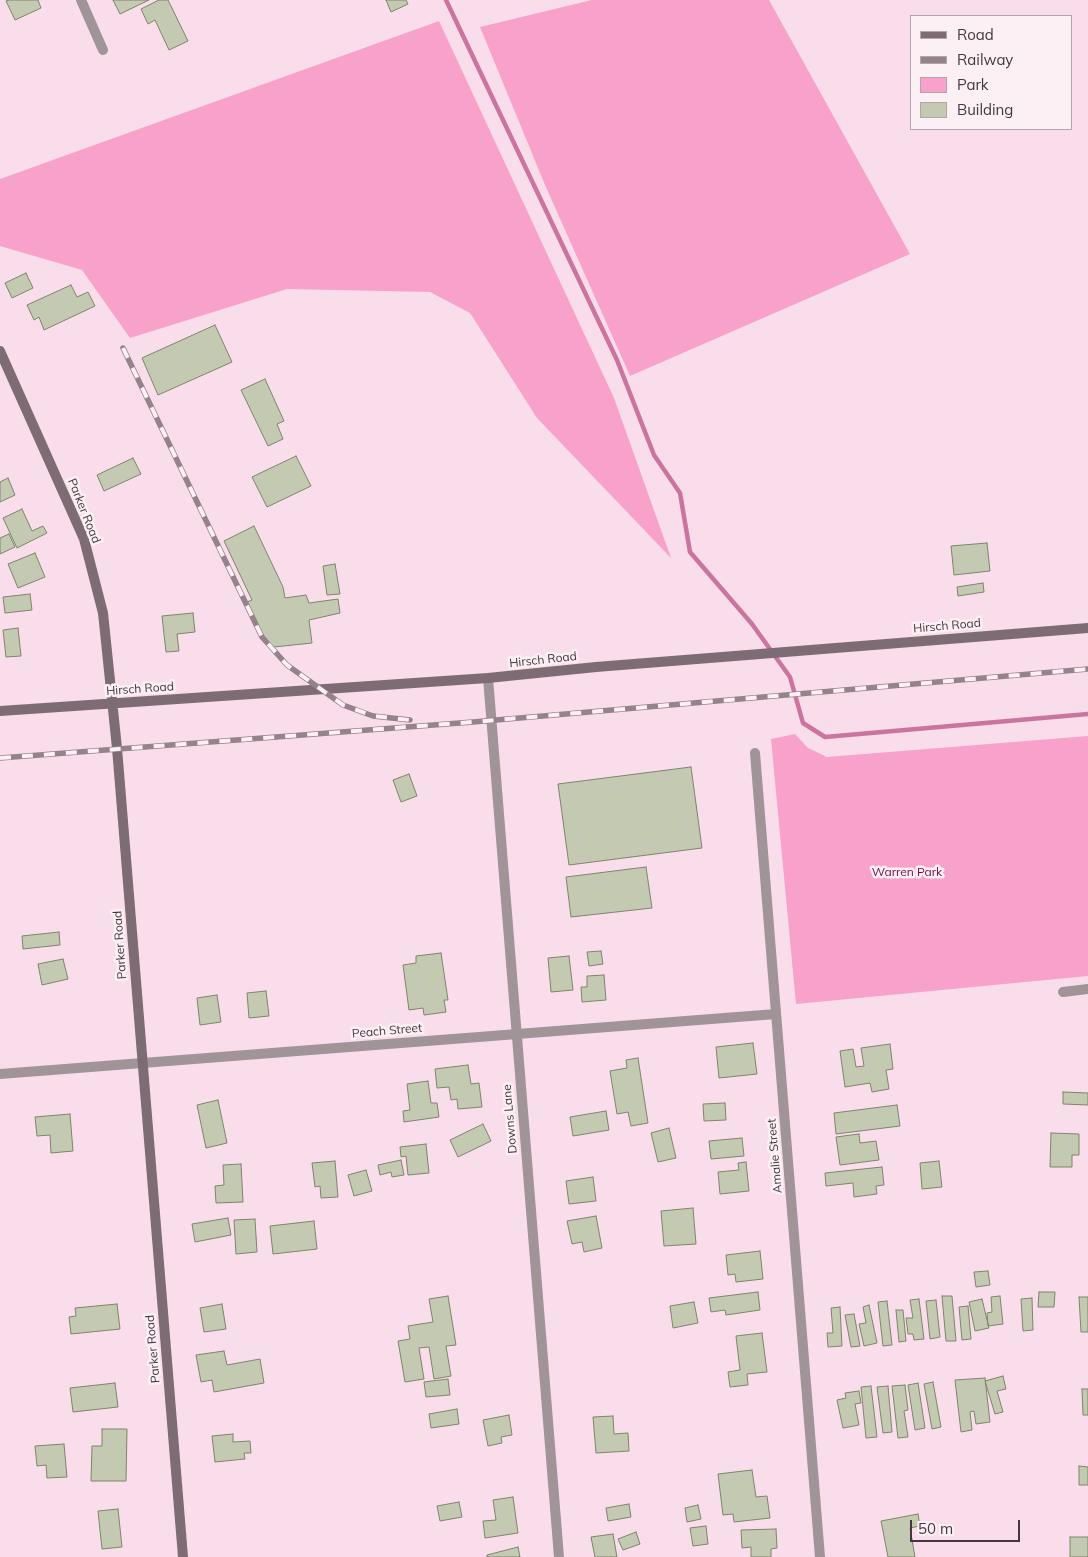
<!DOCTYPE html>
<html>
<head>
<meta charset="utf-8">
<style>
  body { margin:0 }
  #map { position:relative; width:1088px; height:1557px; overflow:hidden; background:#faddea; font-family:Mulish,sans-serif }
  canvas { display:block }
  .legend { position:absolute; left:910px; top:15px; width:162px; height:115px; box-sizing:border-box; background:#fcf0f5; border:1px solid #b2a6ab; margin:0; padding:6px 9px; list-style:none; font-size:15px; color:#43383d }
  .legend li { display:flex; align-items:center; gap:10px; height:25px }
  .legend b { width:25px; border:1px solid #b2a6ab }
  .scale { position:absolute; left:910px; top:1520px; width:110px; height:22px; box-sizing:border-box; border:2px solid #43383d; border-top:0; padding-left:6px; font-size:15px; line-height:18px; white-space:nowrap; color:#43383d; -webkit-text-stroke:4px #fcf0f5; paint-order:stroke }
</style>
</head>
<body>
<div id="map">
<canvas width="1088" height="1557"></canvas>
<ul class="legend">
<li><b style="height:6px;background:#7e6c74"></b>Road</li>
<li><b style="height:6px;background:#95828b"></b>Railway</li>
<li><b style="height:14px;background:#f8a2cb"></b>Park</li>
<li><b style="height:14px;background:#c4cab1"></b>Building</li>
</ul>
<div class="scale">50 m</div>
</div>
<script>
const ctx = document.querySelector('canvas').getContext('2d');
ctx.lineJoin = 'round';
function fill(path, color) { ctx.fillStyle = color; ctx.fill(path, 'evenodd'); }
const poly = rows => new Path2D(rows.map(r => 'M' + r).join(''));
function strokePath(path, color, width, dash) { ctx.strokeStyle = color; ctx.lineWidth = width; ctx.lineCap = dash ? 'butt' : 'round'; ctx.setLineDash(dash || []); ctx.stroke(path); }
function write(font, color, halo, rows, align = 'center') {
  ctx.font = font + ' Mulish,sans-serif'; ctx.lineWidth = 5; ctx.setLineDash([]); ctx.textBaseline = 'middle'; ctx.strokeStyle = halo; ctx.fillStyle = color; for (const [text, x, y, turn = 0] of rows) {
    ctx.save(); ctx.translate(x, y); ctx.rotate((+turn || 0) * Math.PI / 180); ctx.textAlign = isNaN(turn) ? turn : align; if (halo) ctx.strokeText(text, 0, 0); ctx.fillText(text, 0, 0); ctx.restore();
  }
}
const green = poly([
  [592,0,769,0,910,254,630,376,545,185,480,27],
  [439,21,614,398,671,558,537,418,470,313,430,292,287,289,130,338,82,270,0,246,0,179],
  [795,734,808,748,827,757,1088,736,1088,976,796,1004,771,739]
]);
const stream = poly([
  [446,0,617,360,654,455,680,493,690,552,752,624,790,677,803,723,825,737,1088,714]
]);
const building = poly([
  [9,0,38,0,41,8,15,20,6,1,9,0],
  [113,0,149,0,120,14,113,0],
  [159,0,168,0,188,41,169,50,155,20,148,24,141,9,159,0],
  [386,0,406,0,408,4,391,12,386,0],
  [26,273,33,288,12,298,5,283,26,273],
  [71,285,77,297,88,292,95,306,44,330,39,317,34,320,27,305,71,285],
  [215,325,232,362,158,395,142,358,215,325],
  [265,379,284,421,277,424,283,439,268,446,241,390,265,379],
  [296,456,311,486,267,507,252,477,296,456],
  [133,458,141,474,104,491,97,475,133,458],
  [8,478,15,495,0,502,0,482,8,478],
  [22,509,32,531,43,526,47,533,17,548,3,518,22,509],
  [254,526,283,587,285,598,306,595,309,603,338,599,340,613,309,620,312,643,274,647,263,636,247,602,252,600,224,541,254,526],
  [9,534,15,547,0,554,0,538,9,534],
  [987,543,990,571,954,575,951,546,987,543],
  [35,553,45,577,18,588,8,564,35,553],
  [335,564,340,594,327,595,323,566,335,564],
  [983,583,984,592,958,596,957,587,983,583],
  [30,594,32,610,5,613,3,597,30,594],
  [193,613,195,632,177,634,179,651,166,652,162,616,193,613],
  [18,628,21,656,6,657,3,630,18,628],
  [691,767,702,848,569,865,558,784,691,767],
  [409,774,417,796,401,802,393,780,409,774],
  [646,867,652,908,571,917,566,877,646,867],
  [59,932,60,945,23,949,22,936,59,932],
  [601,951,603,964,589,966,587,952,601,951],
  [441,953,448,1000,444,1000,446,1012,424,1015,423,1008,409,1010,403,965,416,963,416,956,441,953],
  [569,956,573,990,551,992,548,958,569,956],
  [63,959,68,979,42,985,38,964,63,959],
  [604,975,606,1000,582,1002,581,987,587,987,587,976,604,975],
  [266,991,269,1016,249,1018,247,993,266,991],
  [217,995,221,1022,200,1025,197,998,217,995],
  [753,1043,757,1074,719,1078,716,1047,753,1043],
  [890,1044,893,1069,886,1070,889,1089,872,1092,870,1083,845,1087,840,1051,853,1049,856,1067,864,1066,861,1048,890,1044],
  [638,1058,648,1123,631,1126,628,1112,617,1114,610,1071,627,1068,626,1060,638,1058],
  [468,1065,471,1084,479,1083,482,1107,458,1109,457,1099,451,1100,449,1087,437,1088,435,1069,468,1065],
  [428,1081,431,1103,437,1103,439,1117,404,1122,403,1111,410,1110,407,1084,428,1081],
  [1063,1092,1088,1093,1088,1105,1063,1104,1063,1092],
  [218,1100,227,1143,206,1148,197,1105,218,1100],
  [725,1103,726,1120,704,1121,703,1104,725,1103],
  [897,1105,900,1126,836,1134,834,1113,897,1105],
  [606,1111,609,1130,573,1136,570,1117,606,1111],
  [70,1114,73,1151,51,1153,50,1135,37,1136,35,1117,70,1114],
  [483,1124,491,1141,458,1157,450,1140,483,1124],
  [669,1128,676,1158,658,1162,651,1133,669,1128],
  [1051,1133,1079,1134,1079,1155,1072,1155,1072,1167,1050,1167,1051,1133],
  [859,1134,860,1143,876,1141,879,1160,840,1165,836,1137,859,1134],
  [742,1138,744,1156,711,1159,709,1141,742,1138],
  [426,1144,429,1173,408,1175,406,1156,401,1157,400,1147,426,1144],
  [401,1160,404,1175,392,1177,391,1172,380,1175,378,1165,401,1160],
  [335,1161,338,1197,321,1198,320,1186,315,1187,312,1163,335,1161],
  [939,1161,942,1187,922,1189,920,1163,939,1161],
  [746,1162,749,1191,720,1194,718,1172,739,1170,738,1163,746,1162],
  [241,1164,243,1202,216,1203,215,1186,224,1185,223,1165,241,1164],
  [882,1167,884,1185,876,1186,877,1194,854,1197,853,1183,826,1186,825,1173,882,1167],
  [366,1170,372,1191,354,1196,348,1175,366,1170],
  [593,1177,596,1201,569,1204,566,1181,593,1177],
  [693,1208,696,1244,664,1246,661,1211,693,1208],
  [596,1216,602,1248,584,1252,582,1242,572,1244,567,1221,596,1216],
  [228,1218,231,1235,195,1242,192,1224,228,1218],
  [255,1219,257,1252,236,1254,234,1220,255,1219],
  [314,1221,317,1249,273,1254,270,1226,314,1221],
  [760,1251,763,1279,736,1282,735,1274,728,1275,726,1255,760,1251],
  [988,1271,990,1285,976,1287,974,1272,988,1271],
  [758,1292,760,1310,726,1315,725,1310,711,1312,709,1298,758,1292],
  [1039,1292,1055,1292,1054,1307,1038,1307,1039,1292],
  [448,1296,456,1345,446,1346,451,1376,434,1379,429,1347,419,1348,424,1379,405,1382,398,1341,410,1339,408,1326,433,1322,429,1299,448,1296],
  [942,1296,952,1296,956,1341,946,1341,942,1296],
  [1000,1296,1003,1324,988,1326,987,1313,992,1312,991,1297,1000,1296],
  [1079,1297,1088,1297,1088,1332,1081,1332,1079,1297],
  [1032,1298,1033,1330,1023,1331,1021,1299,1032,1298],
  [919,1299,924,1339,914,1340,913,1334,908,1334,906,1318,913,1318,910,1300,919,1299],
  [982,1299,989,1328,975,1331,969,1302,982,1299],
  [936,1300,940,1337,930,1339,926,1301,936,1300],
  [887,1301,892,1345,883,1346,878,1302,887,1301],
  [694,1302,698,1323,673,1328,670,1306,694,1302],
  [117,1304,120,1329,71,1334,69,1317,76,1316,75,1308,117,1304],
  [222,1304,226,1329,204,1332,200,1308,222,1304],
  [869,1305,877,1343,864,1346,859,1324,866,1323,863,1307,869,1305],
  [968,1306,971,1339,962,1340,959,1307,968,1306],
  [840,1307,842,1346,828,1347,827,1333,833,1333,831,1308,840,1307],
  [896,1310,903,1310,906,1341,899,1342,896,1310],
  [854,1314,860,1346,851,1347,845,1315,854,1314],
  [762,1333,767,1372,747,1374,748,1385,730,1387,728,1372,740,1370,736,1336,762,1333],
  [224,1351,227,1365,260,1359,264,1383,214,1392,212,1380,201,1382,196,1355,224,1351],
  [1003,1376,1006,1389,997,1391,1003,1412,995,1414,985,1381,1003,1376],
  [985,1378,990,1422,976,1424,974,1411,970,1412,972,1430,961,1432,955,1380,985,1378],
  [448,1379,450,1395,426,1397,424,1382,448,1379],
  [933,1382,941,1427,932,1429,924,1384,933,1382],
  [115,1383,118,1407,73,1412,70,1388,115,1383],
  [918,1383,925,1428,915,1430,908,1385,918,1383],
  [905,1385,908,1410,904,1411,908,1437,898,1438,892,1386,905,1385],
  [871,1386,877,1437,866,1438,861,1387,871,1386],
  [888,1386,892,1432,883,1433,877,1387,888,1386],
  [1082,1389,1088,1389,1088,1415,1083,1415,1082,1389],
  [859,1391,861,1403,855,1404,859,1425,843,1428,837,1400,846,1398,845,1393,859,1391],
  [457,1409,459,1424,431,1428,429,1414,457,1409],
  [509,1415,512,1435,501,1437,502,1443,488,1446,483,1420,509,1415],
  [613,1416,614,1434,628,1433,629,1451,596,1453,593,1417,613,1416],
  [102,1429,127,1429,126,1481,91,1481,92,1446,102,1446,102,1429],
  [233,1434,233,1442,250,1441,251,1453,244,1453,245,1459,215,1462,212,1436,233,1434],
  [64,1444,67,1477,47,1478,46,1465,37,1466,35,1446,64,1444],
  [1079,1466,1088,1467,1088,1485,1079,1485,1079,1466],
  [752,1470,756,1497,767,1496,770,1518,734,1522,733,1514,723,1515,718,1474,752,1470],
  [513,1497,518,1533,485,1538,483,1521,496,1520,493,1500,513,1497],
  [459,1502,462,1517,440,1521,437,1506,459,1502],
  [629,1504,631,1517,608,1521,606,1508,629,1504],
  [698,1505,701,1519,687,1522,685,1508,698,1505],
  [118,1509,122,1547,102,1549,98,1511,118,1509],
  [918,1514,920,1526,910,1528,915,1557,888,1557,881,1521,918,1514],
  [706,1526,708,1544,693,1546,690,1528,706,1526],
  [776,1529,777,1548,771,1549,771,1557,751,1557,751,1547,742,1548,741,1530,776,1529],
  [636,1532,640,1544,623,1550,618,1539,636,1532],
  [613,1534,617,1557,595,1557,591,1537,613,1534],
  [1070,1537,1088,1537,1088,1557,1070,1557,1070,1537],
  [518,1547,520,1557,487,1557,487,1555,518,1547]
]);
const street = poly([
  [81,0,103,50],
  [488,678,559,1557],
  [755,753,820,1557],
  [1063,992,1088,989],
  [0,1074,776,1014]
]);
const secondary = poly([
  [0,351,84,539,103,613,117,748,183,1557],
  [0,711,488,678,596,667,1088,628]
]);
const rail = poly([
  [123,348,262,637,287,665,343,705,373,716,410,720],
  [0,758,473,722,1088,669]
]);
const streetNames = [
  ["Parker Road",84,511,68],
  ["Hirsch Road",947,626,-5],
  ["Hirsch Road",543,660,-6],
  ["Hirsch Road",140,689,-4],
  ["Parker Road",120,945,-94],
  ["Peach Street",387,1031,-5],
  ["Downs Lane",510,1119,-95],
  ["Amalie Street",775,1156,-95],
  ["Parker Road",153,1349,-95]
];
const parkNames = [
  ["Warren Park",907,872]
];
fill(green, '#f8a2cb');
strokePath(stream, '#cb749f', 4.5);
fill(building, '#c4cab1');
strokePath(building, '#7e846c', 1);
strokePath(street, '#a09499', 10);
strokePath(secondary, '#7e6c74', 10);
strokePath(rail, '#95828b', 5.5);
strokePath(rail, '#fcf0f5', 4, [11]);
write('12px', '#43383d', '#fcf0f5', streetNames);
write('12px', '#73054a', '#fcf0f5', parkNames);
</script>
</body>
</html>
